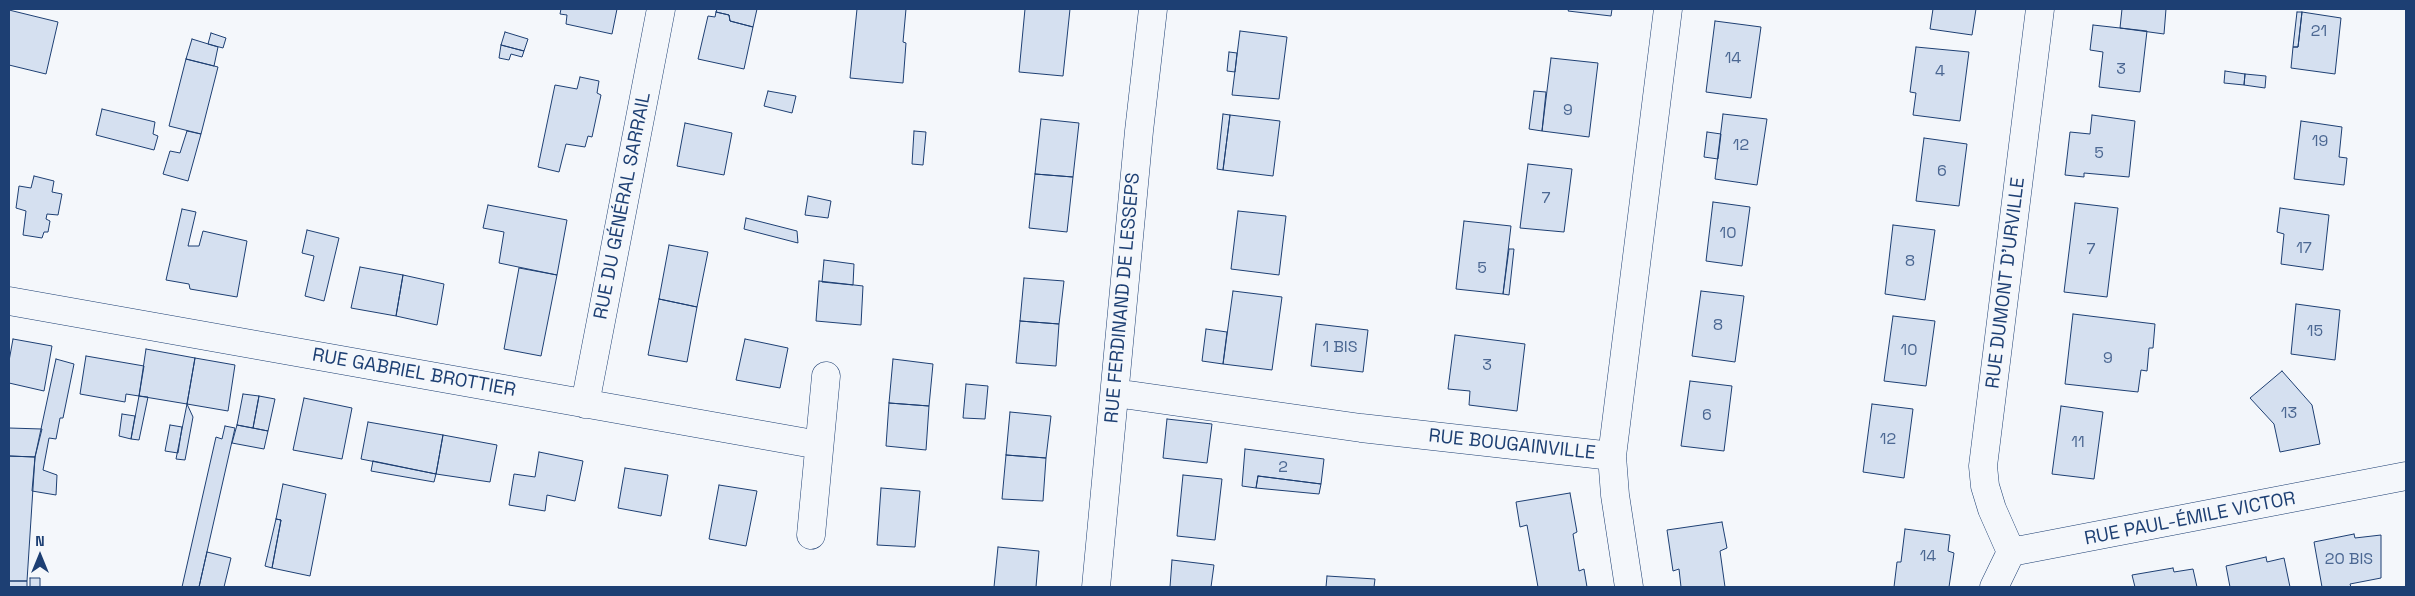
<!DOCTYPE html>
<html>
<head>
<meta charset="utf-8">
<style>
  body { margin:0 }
  #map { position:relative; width:2415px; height:596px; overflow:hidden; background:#f4f7fb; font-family:"Space Grotesk",sans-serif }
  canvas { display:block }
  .frame { position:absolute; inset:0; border:10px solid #1d3f73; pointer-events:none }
  .north { position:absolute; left:15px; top:531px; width:50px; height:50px; -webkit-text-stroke:4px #f4f7fb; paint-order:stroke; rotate:0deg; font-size:14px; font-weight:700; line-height:20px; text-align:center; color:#1d3f73 }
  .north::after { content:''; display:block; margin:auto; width:18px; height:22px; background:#1d3f73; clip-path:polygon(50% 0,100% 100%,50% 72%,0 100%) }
</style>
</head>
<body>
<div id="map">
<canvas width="2415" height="596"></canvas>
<div class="frame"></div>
<div class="north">N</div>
</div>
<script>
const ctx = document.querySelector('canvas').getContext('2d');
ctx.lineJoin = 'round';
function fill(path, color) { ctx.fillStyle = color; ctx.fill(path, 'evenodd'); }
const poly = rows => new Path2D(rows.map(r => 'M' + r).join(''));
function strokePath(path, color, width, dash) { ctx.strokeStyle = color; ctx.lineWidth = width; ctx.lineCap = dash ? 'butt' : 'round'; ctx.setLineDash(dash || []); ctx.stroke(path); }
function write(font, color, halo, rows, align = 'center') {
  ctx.font = font + ' "Space Grotesk",sans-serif'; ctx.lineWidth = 4; ctx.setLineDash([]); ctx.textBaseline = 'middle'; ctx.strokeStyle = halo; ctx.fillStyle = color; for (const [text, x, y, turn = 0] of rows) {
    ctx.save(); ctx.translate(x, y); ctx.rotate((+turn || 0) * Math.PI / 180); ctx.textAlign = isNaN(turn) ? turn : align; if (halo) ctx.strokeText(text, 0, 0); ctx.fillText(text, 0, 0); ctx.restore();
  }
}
const building = poly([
  [561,9,617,9,612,34,566,24,567,15,560,14,561,9],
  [717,9,757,9,753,27,730,21,729,15,716,12,717,9],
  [857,9,906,9,903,42,906,43,903,83,850,78,857,9],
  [1025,9,1070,9,1063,76,1019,72,1025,9],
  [1569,9,1612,9,1611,16,1568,11,1569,9],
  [1933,9,1976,9,1972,35,1930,29,1933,9],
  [2122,9,2166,9,2164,34,2120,28,2122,9],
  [9,10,58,22,46,74,9,65,9,10],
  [716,12,729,15,730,21,753,27,744,69,698,59,708,16,715,17,716,12],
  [2297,12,2302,12,2298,47,2293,47,2297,12],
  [2302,12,2341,18,2335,74,2291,68,2293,47,2298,47,2302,12],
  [1715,21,1761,27,1751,98,1706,92,1715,21],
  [2093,25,2147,31,2140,92,2099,87,2103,52,2090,50,2093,25],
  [1240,31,1287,37,1279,99,1232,95,1240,31],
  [505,32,528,39,524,51,501,45,505,32],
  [211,33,226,38,223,48,208,44,211,33],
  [192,39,218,47,214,66,186,59,192,39],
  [501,45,524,51,522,57,511,54,509,60,499,58,501,45],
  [1916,47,1969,52,1960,121,1913,115,1916,93,1910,92,1916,47],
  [1229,52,1237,53,1235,72,1227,71,1229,52],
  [1551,58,1598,63,1589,137,1542,131,1551,58],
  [186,59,218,67,201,134,169,126,186,59],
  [2225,71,2245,74,2244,85,2224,83,2225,71],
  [2245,74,2266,76,2265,88,2244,85,2245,74],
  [580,77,599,81,597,93,601,95,592,137,588,136,585,147,566,144,559,172,538,167,555,85,577,89,580,77],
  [768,91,796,96,792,113,764,106,768,91],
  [1534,91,1546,92,1542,131,1529,129,1534,91],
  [102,109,155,122,153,134,158,136,154,150,96,135,102,109],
  [1223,114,1230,115,1223,170,1217,169,1223,114],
  [1723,114,1767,119,1757,185,1715,179,1723,114],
  [1230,115,1280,121,1273,176,1223,170,1230,115],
  [2092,115,2135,121,2129,177,2084,173,2084,177,2065,175,2070,132,2090,134,2092,115],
  [1041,119,1079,123,1073,177,1035,174,1041,119],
  [2301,121,2342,127,2339,157,2347,158,2344,185,2294,179,2301,121],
  [685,123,732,133,724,175,677,166,685,123],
  [187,131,201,134,188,181,163,174,170,151,180,153,187,131],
  [914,131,926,132,923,165,912,164,914,131],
  [1707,132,1721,134,1718,159,1704,157,1707,132],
  [1924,138,1967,144,1959,206,1916,201,1924,138],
  [1528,164,1572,169,1564,232,1520,228,1528,164],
  [1035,174,1073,177,1067,232,1029,228,1035,174],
  [34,176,54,181,52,192,62,194,58,215,47,214,46,219,50,221,48,232,44,232,42,238,23,235,26,211,16,208,19,186,31,188,34,176],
  [808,196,831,201,828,218,805,215,808,196],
  [1713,202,1750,207,1742,266,1706,261,1713,202],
  [2075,203,2118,208,2107,297,2064,292,2075,203],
  [488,205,567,220,557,275,499,263,504,232,483,228,488,205],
  [2280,208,2329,215,2323,270,2281,264,2284,234,2277,232,2280,208],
  [182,209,196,212,188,246,199,246,203,231,247,241,237,297,190,289,189,284,166,280,182,209],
  [1238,211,1286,216,1279,275,1231,269,1238,211],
  [746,218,797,231,798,243,744,229,746,218],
  [1464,221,1511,226,1503,294,1456,289,1464,221],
  [1893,225,1935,230,1925,300,1885,294,1893,225],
  [307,230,339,238,324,301,305,296,314,256,302,253,307,230],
  [669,245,708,252,697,307,659,299,669,245],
  [1509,249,1514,249,1509,295,1503,294,1509,249],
  [824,260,854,264,853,285,822,282,824,260],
  [360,267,403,275,396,316,351,308,360,267],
  [519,268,557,275,541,356,504,349,519,268],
  [403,275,444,284,437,325,396,316,403,275],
  [1024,278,1064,281,1059,324,1020,321,1024,278],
  [819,281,863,286,861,325,816,321,819,281],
  [1233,291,1282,297,1272,370,1223,364,1233,291],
  [1701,291,1744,296,1735,362,1692,356,1701,291],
  [659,299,697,307,687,362,648,355,659,299],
  [2296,304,2340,310,2335,360,2291,354,2296,304],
  [2073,314,2155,324,2153,348,2149,348,2147,371,2141,370,2138,392,2065,384,2073,314],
  [1893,316,1935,321,1926,386,1884,381,1893,316],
  [1020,321,1059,324,1056,366,1016,363,1020,321],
  [1316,324,1368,330,1363,372,1311,366,1316,324],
  [1206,329,1227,332,1223,364,1202,361,1206,329],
  [1455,335,1525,344,1517,411,1469,405,1470,391,1448,389,1455,335],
  [13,339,52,346,44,391,9,383,9,361,13,339],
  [745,339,788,348,780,388,736,380,745,339],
  [146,349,195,358,187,404,139,396,146,349],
  [86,356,144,366,139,396,126,394,125,402,80,394,86,356],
  [195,358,235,365,228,411,187,404,195,358],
  [56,359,74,364,63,418,60,418,56,439,49,438,43,470,57,475,56,495,32,491,35,457,56,359],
  [893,359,933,364,929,406,889,403,893,359],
  [2282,371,2312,405,2320,444,2280,452,2274,424,2250,398,2282,371],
  [1690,381,1732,386,1724,451,1681,446,1690,381],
  [966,384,988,386,985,419,963,418,966,384],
  [243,394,259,396,253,428,237,425,243,394],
  [139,396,148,397,139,440,131,439,139,396],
  [259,396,275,399,268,431,253,428,259,396],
  [304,398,352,408,342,459,293,450,304,398],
  [889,403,929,406,926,450,886,446,889,403],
  [187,404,193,417,185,460,176,459,187,404],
  [1872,404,1913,409,1904,478,1863,472,1872,404],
  [2061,406,2103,412,2094,479,2052,474,2061,406],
  [1010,412,1051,416,1046,458,1006,455,1010,412],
  [122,414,135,416,131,439,119,436,122,414],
  [1167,419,1212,424,1207,463,1163,458,1167,419],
  [368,422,443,435,436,474,361,459,368,422],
  [170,425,182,427,178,453,165,451,170,425],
  [237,425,268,431,264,449,232,443,237,425],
  [225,426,235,428,199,587,182,587,216,437,222,439,225,426],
  [9,428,42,429,35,457,9,456,9,428],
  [443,435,497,445,490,482,436,474,443,435],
  [1245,449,1324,459,1321,484,1258,476,1256,488,1242,486,1245,449],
  [539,452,583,461,575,501,547,495,545,511,509,505,514,474,535,477,539,452],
  [1006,455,1046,458,1043,501,1002,499,1006,455],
  [9,456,35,457,27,581,9,581,9,456],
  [373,461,436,474,434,482,371,471,373,461],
  [625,468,668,475,661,516,618,508,625,468],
  [1183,475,1222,479,1215,540,1177,536,1183,475],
  [1258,476,1321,484,1319,494,1256,488,1258,476],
  [283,484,326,494,310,576,272,568,281,520,276,519,283,484],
  [719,485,757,491,746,546,709,539,719,485],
  [881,488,920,491,915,547,877,545,881,488],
  [1570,493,1577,532,1573,534,1579,571,1584,569,1587,587,1538,587,1527,525,1520,527,1516,502,1570,493],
  [276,519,281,520,272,568,265,566,276,519],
  [1722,522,1727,548,1720,551,1725,587,1681,587,1679,569,1673,571,1667,530,1722,522],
  [1905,529,1950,535,1948,551,1954,553,1949,587,1894,587,1897,562,1901,562,1905,529],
  [2354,534,2355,538,2381,535,2381,578,2350,584,2351,587,2322,587,2314,542,2354,534],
  [998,547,1039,551,1036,587,994,587,998,547],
  [207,552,231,558,224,587,199,587,207,552],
  [2266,557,2267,562,2284,558,2290,587,2230,587,2226,566,2266,557],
  [1172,560,1214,565,1211,587,1170,587,1172,560],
  [2173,568,2174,572,2193,569,2197,587,2135,587,2132,575,2173,568],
  [1327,576,1375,579,1374,587,1326,587,1327,576],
  [30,578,40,578,40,587,30,587,30,578],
  [9,581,27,581,27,587,9,587,9,581]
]);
const street = poly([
  [9,301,819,445],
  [1115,393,1361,428,1612,456,1668,9],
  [585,404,661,9],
  [1612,456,1615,495,1629,587],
  [811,535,826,376],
  [2011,552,1992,509,1985,486,1983,466,2040,9],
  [2011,552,2406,476],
  [1096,587,1139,131,1153,9],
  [1994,587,2011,552]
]);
const numberNames = [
  ["21",2319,32],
  ["14",1733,59],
  ["3",2121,70],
  ["4",1940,72],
  ["9",1568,111],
  ["19",2320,142],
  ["12",1741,146],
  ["5",2099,154],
  ["6",1942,172],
  ["7",1546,199],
  ["10",1728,234],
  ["17",2304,249],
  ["7",2091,250],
  ["8",1910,262],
  ["5",1482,269],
  ["8",1718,326],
  ["15",2315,332],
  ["1 BIS",1340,348],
  ["10",1909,351],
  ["9",2108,359],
  ["3",1487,366],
  ["13",2289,414],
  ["6",1707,416],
  ["12",1888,440],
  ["11",2078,443],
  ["2",1283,468],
  ["14",1928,557],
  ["20 BIS",2349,560]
];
const streetNames = [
  ["RUE DU GÉNÉRAL SARRAIL",623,206,-79],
  ["RUE DUMONT D'URVILLE",2006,283,-83],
  ["RUE FERDINAND DE LESSEPS",1123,298,-85],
  ["RUE GABRIEL BROTTIER",414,373,10],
  ["RUE BOUGAINVILLE",1512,445,6],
  ["RUE PAUL-ÉMILE VICTOR",2190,519,-11]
];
fill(building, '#d5e0f0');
strokePath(building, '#1d3f73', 1);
strokePath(street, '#1d3f73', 29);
strokePath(street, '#f4f7fb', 28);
write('16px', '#4b6792', null, numberNames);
write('19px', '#1d3f73', '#f4f7fb', streetNames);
</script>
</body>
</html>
